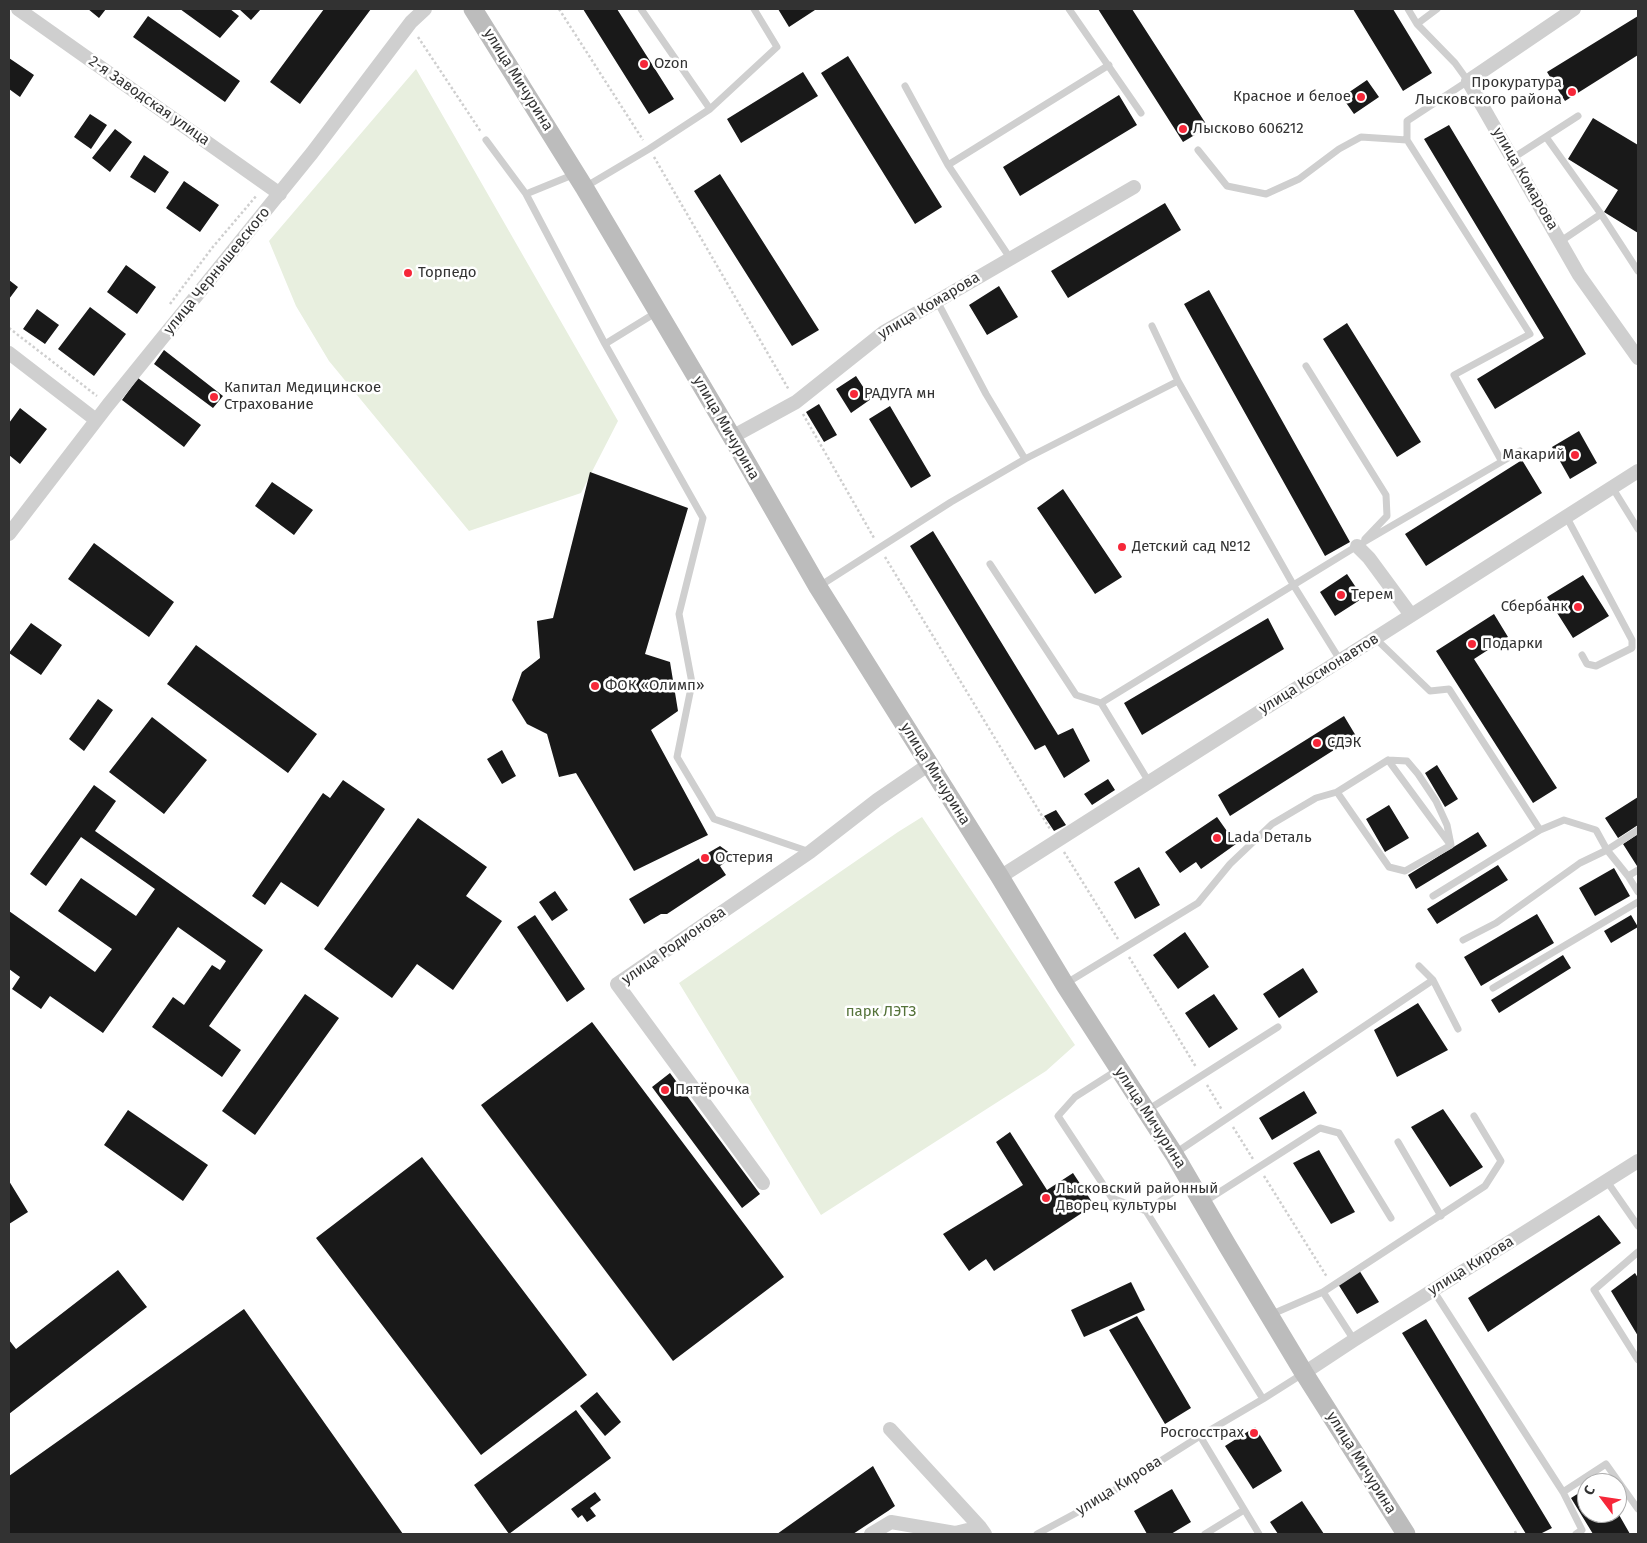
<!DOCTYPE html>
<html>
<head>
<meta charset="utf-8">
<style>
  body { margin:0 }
  #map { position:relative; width:1647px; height:1543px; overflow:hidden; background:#fff; font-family:"Fira Sans",sans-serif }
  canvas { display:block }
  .frame { position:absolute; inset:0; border:10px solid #323232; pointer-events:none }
  .north { position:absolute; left:1577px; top:1473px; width:50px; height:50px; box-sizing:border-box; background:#fff; border:1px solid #adadad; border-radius:50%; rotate:301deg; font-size:14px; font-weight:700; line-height:20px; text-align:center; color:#323232 }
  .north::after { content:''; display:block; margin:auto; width:18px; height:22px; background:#f62739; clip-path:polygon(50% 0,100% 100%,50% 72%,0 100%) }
</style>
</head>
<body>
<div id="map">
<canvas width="1647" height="1543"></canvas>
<div class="frame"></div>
<div class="north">С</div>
</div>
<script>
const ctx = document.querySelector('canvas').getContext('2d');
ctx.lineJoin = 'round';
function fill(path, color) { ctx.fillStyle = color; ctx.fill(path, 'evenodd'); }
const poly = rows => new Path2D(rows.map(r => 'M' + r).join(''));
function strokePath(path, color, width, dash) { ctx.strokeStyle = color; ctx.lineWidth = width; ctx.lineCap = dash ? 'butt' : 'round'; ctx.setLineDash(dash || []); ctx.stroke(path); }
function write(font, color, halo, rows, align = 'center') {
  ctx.font = font + ' "Fira Sans",sans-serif'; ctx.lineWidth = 5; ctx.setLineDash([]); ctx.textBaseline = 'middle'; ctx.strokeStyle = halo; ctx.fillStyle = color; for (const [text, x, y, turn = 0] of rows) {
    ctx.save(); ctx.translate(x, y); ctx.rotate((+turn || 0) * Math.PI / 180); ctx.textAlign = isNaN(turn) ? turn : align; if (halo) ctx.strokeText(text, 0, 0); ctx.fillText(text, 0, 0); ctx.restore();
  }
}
const green = poly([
  [416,69,618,421,581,493,469,531,329,361,296,306,269,241],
  [922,817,1075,1045,1046,1071,821,1215,679,983,898,832]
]);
const building = poly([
  [88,9,106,9,99,18],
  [180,9,230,9,239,16,220,38],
  [239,9,261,9,251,20],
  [324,9,371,9,300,104,270,82],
  [583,9,617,9,674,99,649,114],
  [778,9,814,9,815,10,789,27],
  [1098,9,1132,9,1208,127,1183,142],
  [1353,9,1393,9,1432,73,1403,91],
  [148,16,240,81,225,102,133,37],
  [1638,16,1638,55,1565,101,1547,72],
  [848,56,942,207,915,224,821,73],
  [9,58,34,75,20,97,9,89],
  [803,72,818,96,741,143,727,119],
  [1367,80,1379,97,1354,114,1342,97],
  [1119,95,1137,125,1020,196,1003,167],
  [90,114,107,125,91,149,74,137],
  [1593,118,1638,145,1638,233,1604,212,1618,190,1568,159],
  [1449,125,1586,354,1495,409,1477,379,1544,338,1424,139],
  [115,129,132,142,110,172,92,158],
  [144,155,169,172,155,193,130,177],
  [720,174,819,330,792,346,694,191],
  [184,181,219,205,200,232,166,208],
  [1165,203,1181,230,1068,298,1051,271],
  [126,265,156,287,137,314,107,292],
  [9,280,18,287,9,299],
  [999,286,1018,317,987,335,969,305],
  [1209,290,1350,542,1325,556,1184,304],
  [90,307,126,334,94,376,58,349],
  [37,309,59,325,45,344,23,329],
  [1347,323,1421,442,1397,457,1323,339],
  [164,350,223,396,213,408,154,364],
  [856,376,871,399,851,413,836,389],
  [138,378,201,425,184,447,122,400],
  [819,404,837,435,824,442,806,412],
  [890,406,931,476,911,488,869,419],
  [20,408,47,429,20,464,9,455,9,423],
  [1579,431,1597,463,1570,479,1552,447],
  [1522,460,1542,493,1426,566,1405,534],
  [590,472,688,508,645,654,670,662,678,711,651,730,708,835,634,871,576,773,559,777,547,734,527,724,512,700,522,672,540,658,537,621,553,618],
  [272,482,313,510,294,535,255,506],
  [1063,489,1122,577,1095,594,1037,508],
  [933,531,1058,735,1073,728,1090,761,1064,778,1045,745,1035,750,910,546],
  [94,543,174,602,149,637,68,579],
  [1347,574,1363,598,1335,616,1320,592],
  [1583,575,1609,616,1573,638,1547,597],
  [1494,614,1508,637,1474,659,1557,788,1533,803,1436,651],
  [1268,618,1284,649,1142,735,1124,703],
  [31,623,62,645,41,675,9,653],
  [196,645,317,734,288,773,167,684],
  [98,699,113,710,84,751,69,739],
  [1344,716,1356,736,1230,816,1218,795],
  [152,717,207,760,164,814,109,772],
  [502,750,516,776,502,784,487,759],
  [1437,765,1458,799,1445,807,1425,773],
  [1108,779,1115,790,1092,805,1084,794],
  [343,780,385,809,318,907,281,882,265,905,252,896,323,793,330,798],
  [94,785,116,801,95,831,263,950,209,1026,241,1050,222,1077,152,1027,173,997,184,1005,212,965,220,970,226,961,178,927,103,1033,50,996,41,1009,12,989,20,977,9,969,9,911,95,972,112,949,58,911,81,878,136,916,155,889,81,837,46,886,30,874],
  [1638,797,1638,825,1618,838,1605,818],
  [1389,805,1409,838,1385,852,1366,819],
  [1056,810,1066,825,1054,831,1044,816],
  [1217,817,1236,844,1201,869,1196,862,1180,873,1165,852],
  [418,818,487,867,466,896,502,921,453,990,417,964,392,998,324,949],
  [1478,832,1487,846,1416,889,1408,875],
  [1638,834,1638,865,1637,866,1623,844],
  [720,846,734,856,720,866,726,875,667,914,661,914,644,924,629,899],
  [1498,865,1508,880,1437,924,1427,909],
  [1139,867,1160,905,1135,919,1114,882],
  [1614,868,1630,896,1595,916,1579,888],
  [555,891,568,910,552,921,539,902],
  [1537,914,1554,943,1481,986,1464,957],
  [535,915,585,989,567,1002,517,927],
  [1631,915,1638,927,1611,943,1604,931],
  [1185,932,1209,967,1178,989,1153,955],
  [1563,955,1571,968,1499,1013,1491,1000],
  [1303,968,1318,992,1279,1018,1263,994],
  [305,994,339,1018,255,1135,222,1111],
  [1214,994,1238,1029,1209,1048,1185,1013],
  [1418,1003,1448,1050,1397,1077,1374,1030],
  [592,1022,784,1277,673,1361,481,1105],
  [670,1073,760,1194,742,1208,652,1087],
  [1304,1091,1317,1113,1272,1140,1259,1118],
  [1443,1109,1483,1167,1450,1187,1411,1127],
  [128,1110,208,1165,183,1201,104,1145],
  [1010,1132,1047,1190,1073,1173,1094,1205,994,1271,986,1259,969,1271,943,1234,1023,1185,996,1142],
  [1319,1150,1355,1212,1331,1224,1293,1163],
  [422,1157,587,1375,481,1455,316,1238],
  [9,1181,28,1212,9,1224],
  [1599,1215,1621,1243,1488,1332,1468,1298],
  [118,1270,147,1307,9,1414,9,1340,16,1349],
  [1359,1270,1379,1302,1357,1314,1338,1284],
  [1635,1273,1638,1278,1638,1336,1611,1291],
  [1131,1282,1145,1310,1084,1337,1071,1310],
  [244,1309,403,1534,9,1534,9,1476],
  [1137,1316,1191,1408,1165,1424,1109,1330],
  [1426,1319,1552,1528,1540,1534,1526,1534,1402,1333],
  [597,1392,621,1422,605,1436,580,1406],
  [576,1410,611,1458,509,1534,474,1485],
  [1255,1427,1282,1471,1253,1489,1225,1446],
  [873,1466,895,1506,888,1511,853,1534,777,1534],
  [1587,1488,1587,1513,1618,1513,1630,1534,1593,1534,1571,1498],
  [1172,1489,1191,1522,1171,1534,1147,1534,1134,1511],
  [595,1492,601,1500,590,1508,596,1516,587,1522,582,1515,578,1518,571,1509],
  [1302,1501,1324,1534,1278,1534,1270,1522]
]);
const path = poly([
  [559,9,643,140],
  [418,37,481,132],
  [654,157,789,390],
  [170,304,212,248,257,195],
  [9,328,97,396],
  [803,414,874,538],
  [885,557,1050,829],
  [1064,852,1118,939],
  [1129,957,1196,1067],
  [1207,1085,1222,1110],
  [1233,1127,1253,1159],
  [1264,1176,1327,1277],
  [1515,1531,1516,1534]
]);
const service = poly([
  [641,9,710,109],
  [1069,9,1141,113],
  [1408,9,1417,24,1455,63,1468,81,1407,121,1407,140,1530,334,1454,375,1501,460],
  [1417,24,1437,9],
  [905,86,948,165,1010,258],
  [1546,137,1601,214,1561,241],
  [486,140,526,194,605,344,703,518,679,614,692,683,677,757,714,819,810,852],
  [1198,150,1227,186,1266,194,1299,179,1339,149,1361,137,1407,140],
  [1513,158,1578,116],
  [948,165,1109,65],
  [585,187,649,149,710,109,777,47,754,9],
  [526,194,575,174],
  [1601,214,1638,271],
  [937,301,986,394,1025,459],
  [1152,326,1178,381,1294,586,1340,660],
  [605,344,657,312],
  [1306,366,1386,495,1387,516,1365,539],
  [1612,487,1638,529],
  [1566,516,1632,640,1632,648,1596,666,1587,664,1582,655],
  [990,564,1076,695,1101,703,1149,782],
  [818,587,951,502,1025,459,1178,381],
  [1375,638,1430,691,1449,689,1540,830],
  [1101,703,1357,546,1520,451],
  [1388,760,1449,843],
  [1628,876,1638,870],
  [1433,896,1540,830,1564,820,1596,830,1607,850,1628,876,1638,892],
  [1463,940,1496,923,1580,863,1607,850,1638,830],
  [1419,966,1433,980,1458,1029],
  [1065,984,1198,903,1230,864,1272,824,1316,798,1337,792,1389,867,1405,871,1451,845,1447,825,1436,801,1418,774,1407,761,1388,760,1337,792],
  [1493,988,1638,902],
  [1119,1069,1075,1097,1058,1116,1112,1198,1146,1211,1189,1181],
  [1146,1111,1278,1027],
  [1398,1142,1441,1216],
  [1174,1154,1433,980],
  [1606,1180,1638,1226],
  [1204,1202,1320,1128,1339,1133,1391,1218],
  [1146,1211,1263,1399],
  [1638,1252,1594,1290,1638,1360],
  [1433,1290,1563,1492,1582,1530,1576,1534],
  [1323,1292,1354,1340],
  [1270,1315,1323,1292,1485,1186,1501,1161,1474,1116],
  [1563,1492,1606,1464,1638,1509],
  [1037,1534,1091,1505,1200,1436],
  [1205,1534,1244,1510],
  [1259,1534,1200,1436,1263,1399,1304,1373]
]);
const minor = poly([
  [18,9,280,194],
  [1574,9,1468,81,1579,275,1638,358],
  [9,353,96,420],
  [732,437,796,402,884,332,1134,187],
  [9,534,108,405,312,153,411,22,425,9],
  [1357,546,1369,558,1411,615],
  [1000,877,1638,471],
  [763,1183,617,984,810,852,877,800,928,765],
  [1304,1373,1354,1340,1638,1161],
  [890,1429,980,1527,985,1534],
  [871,1534,891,1522,955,1533,980,1527]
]);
const secondary = poly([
  [473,9,584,187,732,437,818,587,1000,877,1065,985,1174,1154,1227,1245,1304,1373,1406,1534]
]);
const markers = [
  [644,64,5,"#f62739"],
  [1572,92,5,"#f62739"],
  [1361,97,5,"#f62739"],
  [1183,129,5,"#f62739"],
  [408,273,5,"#f62739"],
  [854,394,5,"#f62739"],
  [214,397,5,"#f62739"],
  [1575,455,5,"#f62739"],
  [1122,547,5,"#f62739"],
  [1341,595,5,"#f62739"],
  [1578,607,5,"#f62739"],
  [1472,644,5,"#f62739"],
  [595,686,5,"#f62739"],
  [1317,743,5,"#f62739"],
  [1217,838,5,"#f62739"],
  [705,858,5,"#f62739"],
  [665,1090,5,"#f62739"],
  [1046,1198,5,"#f62739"],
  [1254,1433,5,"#f62739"]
];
const poiNames = [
  ["Ozon",654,64],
  ["Прокуратура",1562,83,"right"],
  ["Лысковского района",1562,100,"right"],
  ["Красное и белое",1351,97,"right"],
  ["Лысково 606212",1193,129],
  ["Торпедо",418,273],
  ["Капитал Медицинское",224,388],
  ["Страхование",224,405],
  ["РАДУГА мн",864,394],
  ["Макарий",1565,455,"right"],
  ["Детский сад №12",1132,547],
  ["Терем",1351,595],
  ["Сбербанк",1568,607,"right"],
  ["Подарки",1482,644],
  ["ФОК «Олимп»",605,686],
  ["СДЭК",1327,743],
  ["Lada Dеталь",1227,838],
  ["Остерия",715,858],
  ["Пятёрочка",675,1090],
  ["Лысковский районный",1056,1189],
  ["Дворец культуры",1056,1206],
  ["Росгосстрах",1244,1433,"right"]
];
const streetNames = [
  ["улица Мичурина",518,80,58],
  ["2-я Заводская улица",149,101,35],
  ["улица Комарова",1525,179,60],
  ["улица Чернышевского",217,271,-51],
  ["улица Комарова",929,306,-31],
  ["улица Мичурина",726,428,60],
  ["улица Космонавтов",1319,674,-32],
  ["улица Мичурина",935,774,58],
  ["улица Родионова",674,946,-35],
  ["улица Мичурина",1150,1118,57],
  ["улица Кирова",1471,1266,-32],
  ["улица Мичурина",1361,1463,58],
  ["улица Кирова",1119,1486,-32]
];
const parkNames = [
  ["парк ЛЭТЗ",881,1012]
];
fill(green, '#e8efdf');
fill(building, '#191919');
strokePath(path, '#cfcfcf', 2.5, [2.5, 2.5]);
strokePath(service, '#cfcfcf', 7);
strokePath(minor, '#cfcfcf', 14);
strokePath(secondary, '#bcbcbc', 19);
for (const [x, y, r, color] of markers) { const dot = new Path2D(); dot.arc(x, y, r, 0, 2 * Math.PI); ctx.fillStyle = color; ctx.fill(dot); strokePath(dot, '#fff', 2); }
write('15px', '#323232', '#fff', poiNames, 'left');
write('15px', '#323232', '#fff', streetNames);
write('15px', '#55733a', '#fff', parkNames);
</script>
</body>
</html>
